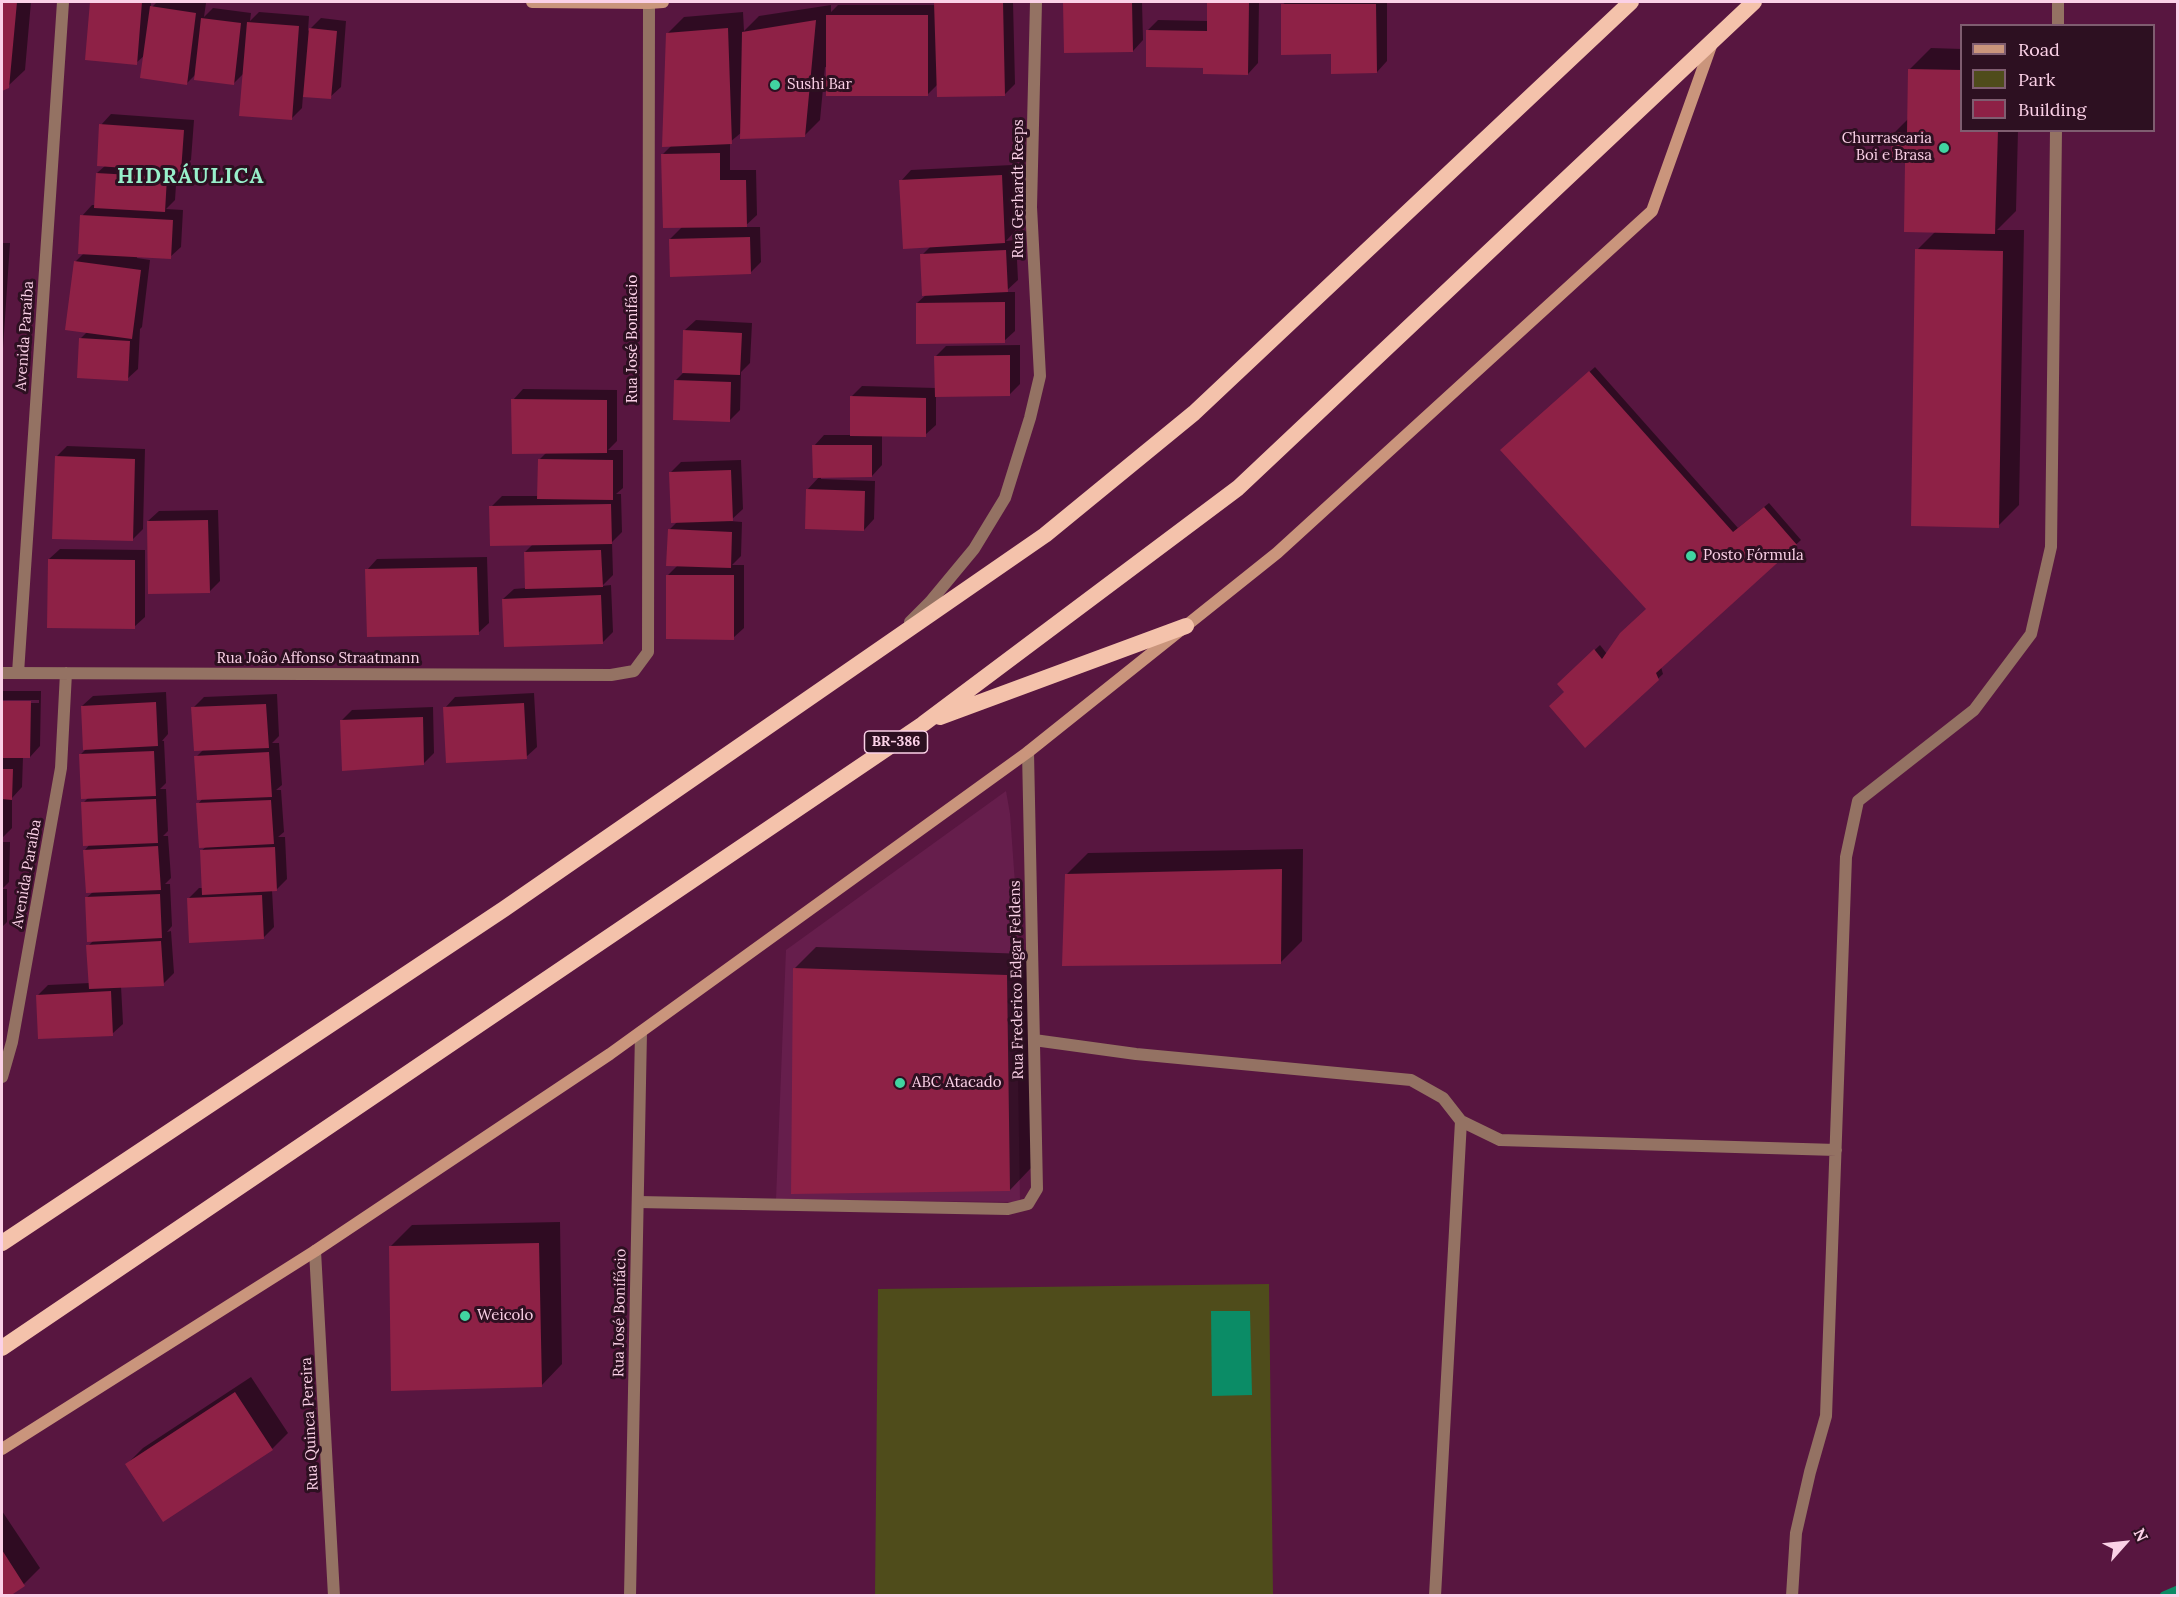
<!DOCTYPE html>
<html>
<head>
<meta charset="utf-8">
<style>
  body { margin:0 }
  #map { position:relative; width:2179px; height:1597px; overflow:hidden; background:#581640; font-family:Lora,serif }
  canvas { display:block }
  .frame { position:absolute; inset:0; border:3px solid #fbd1e7; pointer-events:none }
  .legend { position:absolute; left:1960px; top:24px; width:195px; height:108px; box-sizing:border-box; background:#2d1021; border:2px solid #7f5d70; margin:0; padding:8px 10px; list-style:none; font-size:18px; color:#fbd1e7 }
  .legend li { display:flex; align-items:center; gap:12px; height:30px }
  .legend b { width:30px; border:2px solid #7f5d70 }
  .north { position:absolute; left:2095px; top:1513px; width:60px; height:60px; -webkit-text-stroke:4px #2d1021; paint-order:stroke; rotate:63deg; font-size:16px; font-weight:700; line-height:24px; text-align:center; color:#fbd1e7 }
  .north::after { content:''; display:block; margin:auto; width:21px; height:27px; background:#fbd1e7; clip-path:polygon(50% 0,100% 100%,50% 72%,0 100%) }
</style>
</head>
<body>
<div id="map">
<canvas width="2179" height="1597"></canvas>
<div class="frame"></div>
<ul class="legend">
<li><b style="height:8px;background:#ca957c"></b>Road</li>
<li><b style="height:16px;background:#4f4c1b"></b>Park</li>
<li><b style="height:16px;background:#8e2146"></b>Building</li>
</ul>
<div class="north">N</div>
</div>
<script>
const ctx = document.querySelector('canvas').getContext('2d');
ctx.lineJoin = 'round';
function fill(path, color) { ctx.fillStyle = color; ctx.fill(path, 'evenodd'); }
const poly = rows => new Path2D(rows.map(r => 'M' + r).join(''));
function strokePath(path, color, width, dash) { ctx.strokeStyle = color; ctx.lineWidth = width; ctx.lineCap = dash ? 'butt' : 'round'; ctx.setLineDash(dash || []); ctx.stroke(path); }
function write(font, color, halo, rows, align = 'center') {
  ctx.font = font + ' Lora,serif'; ctx.lineWidth = 6; ctx.setLineDash([]); ctx.textBaseline = 'middle'; ctx.strokeStyle = halo; ctx.fillStyle = color; for (const [text, x, y, turn = 0] of rows) {
    ctx.save(); ctx.translate(x, y); ctx.rotate((+turn || 0) * Math.PI / 180); ctx.textAlign = isNaN(turn) ? turn : align; if (halo) ctx.strokeText(text, 0, 0); ctx.fillText(text, 0, 0); ctx.restore();
  }
}
const built = poly([
  [1006,791,1010,814,1015,884,1020,1202,776,1200,786,950]
]);
const green = poly([
  [1269,1284,1273,1595,875,1596,878,1289]
]);
const water = poly([
  [1211,1311,1250,1311,1252,1395,1212,1396]
]);
const shadow = poly([
  [2,2,31,2,25,70,8,86,2,90],
  [91,2,151,2,151,8,157,2,197,2,206,3,204,17,213,8,251,13,250,21,259,12,309,16,308,31,321,18,346,21,341,87,330,97,303,95,302,108,291,119,245,72,234,83,197,73,186,84,145,55,136,63,87,59],
  [935,2,1013,2,1015,84,1005,94,938,84,927,95,825,67,820,120,804,136,742,132,730,142,730,170,756,170,757,215,744,227,760,227,761,262,750,273,670,239,683,226,662,155,672,145,668,33,684,17,743,12,744,31,759,16,831,5,831,12,838,5,936,5],
  [1065,2,1142,2,1143,40,1133,51,1066,52],
  [1209,2,1259,2,1258,63,1248,74,1204,67,1148,30,1158,20,1209,21],
  [1286,2,1387,2,1387,61,1377,72,1332,53,1282,5],
  [1931,48,1962,49,1962,130,2018,130,2016,211,1997,230,2024,230,2019,505,1998,526,1917,250,1936,231,1894,133,1909,118,1910,69],
  [111,114,194,120,191,160,180,170,177,170,175,200,166,209,183,210,181,247,170,257,137,255,137,258,150,260,142,327,140,329,138,369,127,379,80,339,87,332,75,262,85,252,82,216,92,205,96,205,97,173,106,165,101,125],
  [1012,165,1015,231,1006,241,1016,240,1018,280,1005,292,1015,292,1015,331,1004,341,917,303,927,294,922,255,931,246,901,181,911,170],
  [2,243,10,243,2,363],
  [696,320,752,323,750,363,741,372,740,410,729,421,676,380,683,373,685,330],
  [1020,345,1020,384,1009,395,936,395,936,425,925,435,882,435,882,465,872,476,821,476,821,479,875,481,874,519,864,530,807,490,820,476,814,446,824,435,851,435,851,397,862,386,936,388,936,356,946,346],
  [1595,367,1738,528,1769,503,1801,540,1661,667,1663,674,1585,746,1566,692,1559,684,1600,645,1607,654,1648,609,1507,445],
  [523,389,617,390,617,441,608,450,623,450,623,488,616,494,621,494,622,532,612,542,613,575,602,586,611,585,613,632,603,642,503,599,514,589,526,588,525,552,534,543,491,507,502,496,539,496,539,460,547,452,513,400],
  [67,446,145,449,143,529,132,540,56,457],
  [741,460,743,509,730,521,742,522,741,556,732,565,744,565,744,628,733,638,667,576,678,565,669,530,678,521,670,473,681,462],
  [218,510,220,581,209,592,148,521,159,511],
  [60,549,145,550,145,617,134,627,49,559],
  [487,557,489,623,478,633,367,570,377,559],
  [2,691,41,691,40,746,30,757,23,757,22,787,12,798,12,828,2,838,2,703,39,703,39,700,2,700],
  [166,692,168,734,162,741,164,741,166,783,160,789,166,789,168,831,163,836,168,836,171,878,165,884,170,884,172,926,167,932,171,931,174,973,163,984,121,986,123,1024,112,1034,37,996,48,985,90,983,88,946,94,940,86,898,93,892,85,850,90,844,83,803,89,797,80,755,87,748,82,706,93,696],
  [534,693,537,747,526,757,445,708,455,697],
  [277,694,279,736,272,743,279,743,282,785,276,790,281,790,284,832,278,837,285,837,287,879,276,890,272,890,274,927,263,938,188,899,199,888,203,888,201,851,207,846,198,804,203,798,196,757,203,750,193,708,204,697],
  [433,707,434,753,423,764,342,720,352,710],
  [2,842,10,842,9,882,2,889],
  [1303,849,1302,941,1281,962,1066,875,1088,853],
  [2,889,7,889,7,922,2,927],
  [816,947,1028,954,1031,1168,1010,1190,795,968],
  [560,1222,562,1364,541,1386,391,1246,412,1225],
  [251,1377,288,1433,272,1449,127,1464,143,1448],
  [2,1511,40,1568,24,1584,8,1596,2,1596]
]);
const stream = poly([
  [2164,1596,2178,1590]
]);
const building = poly([
  [2,2,17,2,9,88,2,91],
  [90,2,142,2,137,65,85,60],
  [934,2,1003,2,1005,96,937,97],
  [1063,2,1132,2,1133,52,1064,53],
  [1207,2,1249,2,1248,75,1203,74,1203,68,1146,67,1146,30,1207,31],
  [1281,4,1376,4,1377,73,1331,74,1331,54,1281,55],
  [150,6,196,13,187,85,140,78],
  [826,15,928,15,928,96,826,96],
  [201,18,241,23,234,85,194,80],
  [816,20,805,137,740,139,742,32],
  [247,22,299,26,292,120,239,116],
  [309,28,337,31,331,99,303,97],
  [728,28,732,144,662,147,666,33],
  [1908,69,1962,70,1962,130,1998,130,1995,234,1904,232,1905,163,1891,162,1892,132,1907,133],
  [99,124,184,130,181,172,97,166],
  [720,153,720,180,746,180,747,227,663,228,661,154],
  [96,173,167,177,165,212,94,208],
  [1002,175,1005,243,903,249,899,180],
  [80,215,173,220,171,259,78,254],
  [750,237,751,274,670,277,669,239],
  [1915,249,2003,251,1999,528,1911,526],
  [1006,250,1008,292,922,296,920,254],
  [74,261,141,270,132,339,65,330],
  [1005,302,1005,343,916,344,916,303],
  [683,330,742,333,740,375,682,373],
  [79,338,130,341,128,381,77,378],
  [1010,355,1010,396,935,397,934,356],
  [1589,371,1733,532,1764,507,1797,545,1656,673,1659,680,1585,748,1549,706,1564,692,1557,684,1594,649,1602,659,1620,633,1646,609,1500,450],
  [674,380,731,382,730,422,673,420],
  [850,396,926,398,926,437,850,436],
  [511,399,607,400,607,453,512,454],
  [812,445,872,445,872,477,813,478],
  [55,456,135,459,133,541,52,539],
  [538,459,613,460,613,500,537,499],
  [731,470,733,521,671,523,669,472],
  [806,489,865,491,864,531,805,529],
  [611,504,612,544,490,546,489,506],
  [208,520,210,593,148,594,147,521],
  [668,529,732,532,731,568,666,566],
  [601,550,603,587,525,589,524,552],
  [48,559,135,560,135,629,47,628],
  [477,567,479,635,367,637,365,569],
  [666,575,734,575,734,640,666,639],
  [601,595,603,644,504,647,502,599],
  [2,701,31,701,30,758,2,758],
  [156,702,158,746,83,750,81,706],
  [524,703,527,759,446,763,443,707],
  [266,704,269,748,194,751,191,707],
  [423,717,424,765,342,771,340,720],
  [154,751,156,796,81,799,79,754],
  [269,752,272,797,197,800,194,756],
  [2,769,13,769,12,800,2,799],
  [156,799,158,843,83,846,81,802],
  [271,800,274,844,199,848,196,803],
  [158,846,161,890,86,893,83,850],
  [275,847,277,891,202,895,200,850],
  [1282,869,1281,964,1062,966,1065,874],
  [160,894,162,938,87,942,85,897],
  [262,895,264,939,189,943,187,898],
  [161,941,164,986,89,989,86,945],
  [793,968,1007,975,1010,1191,791,1194],
  [111,991,113,1036,38,1039,36,995],
  [539,1243,542,1387,391,1391,389,1246],
  [235,1392,273,1450,163,1522,125,1464],
  [2,1550,25,1586,10,1596,2,1596]
]);
const minor = poly([
  [2058,26,2058,2],
  [910,622,930,602,974,549,1005,498,1030,418,1040,376,1031,207,1036,2],
  [2,673,611,675,634,671,648,652,649,3],
  [18,673,63,2],
  [1034,1040,1136,1054,1411,1080,1443,1098,1461,1121,1500,1140,1836,1150],
  [2,1077,12,1042,61,768,66,673],
  [638,1202,1008,1209,1028,1204,1037,1189,1028,752],
  [315,1251,334,1596],
  [1435,1596,1461,1121],
  [1792,1596,1796,1533,1810,1472,1826,1416,1846,857,1858,801,1974,710,2031,634,2051,547,2056,130]
]);
const tertiary = poly([
  [630,1596,641,1032]
]);
const secondary = poly([
  [532,2,649,3,663,2],
  [2,1449,315,1251,610,1054,1028,752,1277,553,1652,211,1712,43]
]);
const trunk = poly([
  [940,717,1186,626],
  [2,1243,504,909,1045,535,1194,413,1631,2],
  [2,1348,923,724,1238,488,1754,2]
]);
const markers = [
  [775,85,6,"#41d4a1"],
  [1944,148,6,"#41d4a1"],
  [1691,556,6,"#41d4a1"],
  [900,1083,6,"#41d4a1"],
  [465,1316,6,"#41d4a1"]
];
const shields = [
  [896,742,63]
];
const shieldNames = [
  ["BR-386",896,742]
];
const poiNames = [
  ["Sushi Bar",787,85],
  ["Churrascaria",1932,139,"right"],
  ["Boi e Brasa",1932,156,"right"],
  ["Posto Fórmula",1703,556],
  ["ABC Atacado",912,1083],
  ["Weicolo",477,1316]
];
const streetNames = [
  ["Rua Gerhardt Reeps",1019,189,-90],
  ["Avenida Paraíba",25,336,-86],
  ["Rua José Bonifácio",633,339,-90],
  ["Rua João Affonso Straatmann",318,659],
  ["Avenida Paraíba",27,874,-80],
  ["Rua Frederico Edgar Feldens",1017,980,-91],
  ["Rua José Bonifácio",620,1313,-89],
  ["Rua Quinca Pereira",310,1424,-93]
];
const districtNames = [
  ["HIDRÁULICA",191,177]
];
fill(built, '#661e4c');
fill(green, '#4f4c1b');
fill(water, '#0b8c66');
fill(shadow, '#0007');
strokePath(stream, '#0b8c66', 9);
fill(building, '#8e2146');
strokePath(minor, '#947263', 12);
strokePath(tertiary, '#947263', 12);
strokePath(secondary, '#ca957c', 12);
strokePath(trunk, '#f4c2ab', 16);
for (const [x, y, r, color] of markers) { const dot = new Path2D(); dot.arc(x, y, r, 0, 2 * Math.PI); ctx.fillStyle = color; ctx.fill(dot); strokePath(dot, '#2d1021', 2); }
for (const [x, y, w] of shields) { const box = new Path2D(); box.roundRect(x - w / 2, y - 11, w, 22, 4.5); ctx.fillStyle = '#2d1021'; ctx.fill(box); strokePath(box, '#fbd1e7', 1.5); }
write('bold 14px', '#fbd1e7', null, shieldNames);
write('15px', '#fbd1e7', '#2d1021', poiNames, 'left');
write('15px', '#fbd1e7', '#2d1021', streetNames);
ctx.letterSpacing = '1.5px';
write('bold 21px', '#98f0cb', '#2d1021', districtNames);
ctx.letterSpacing = '0px';
</script>
</body>
</html>
